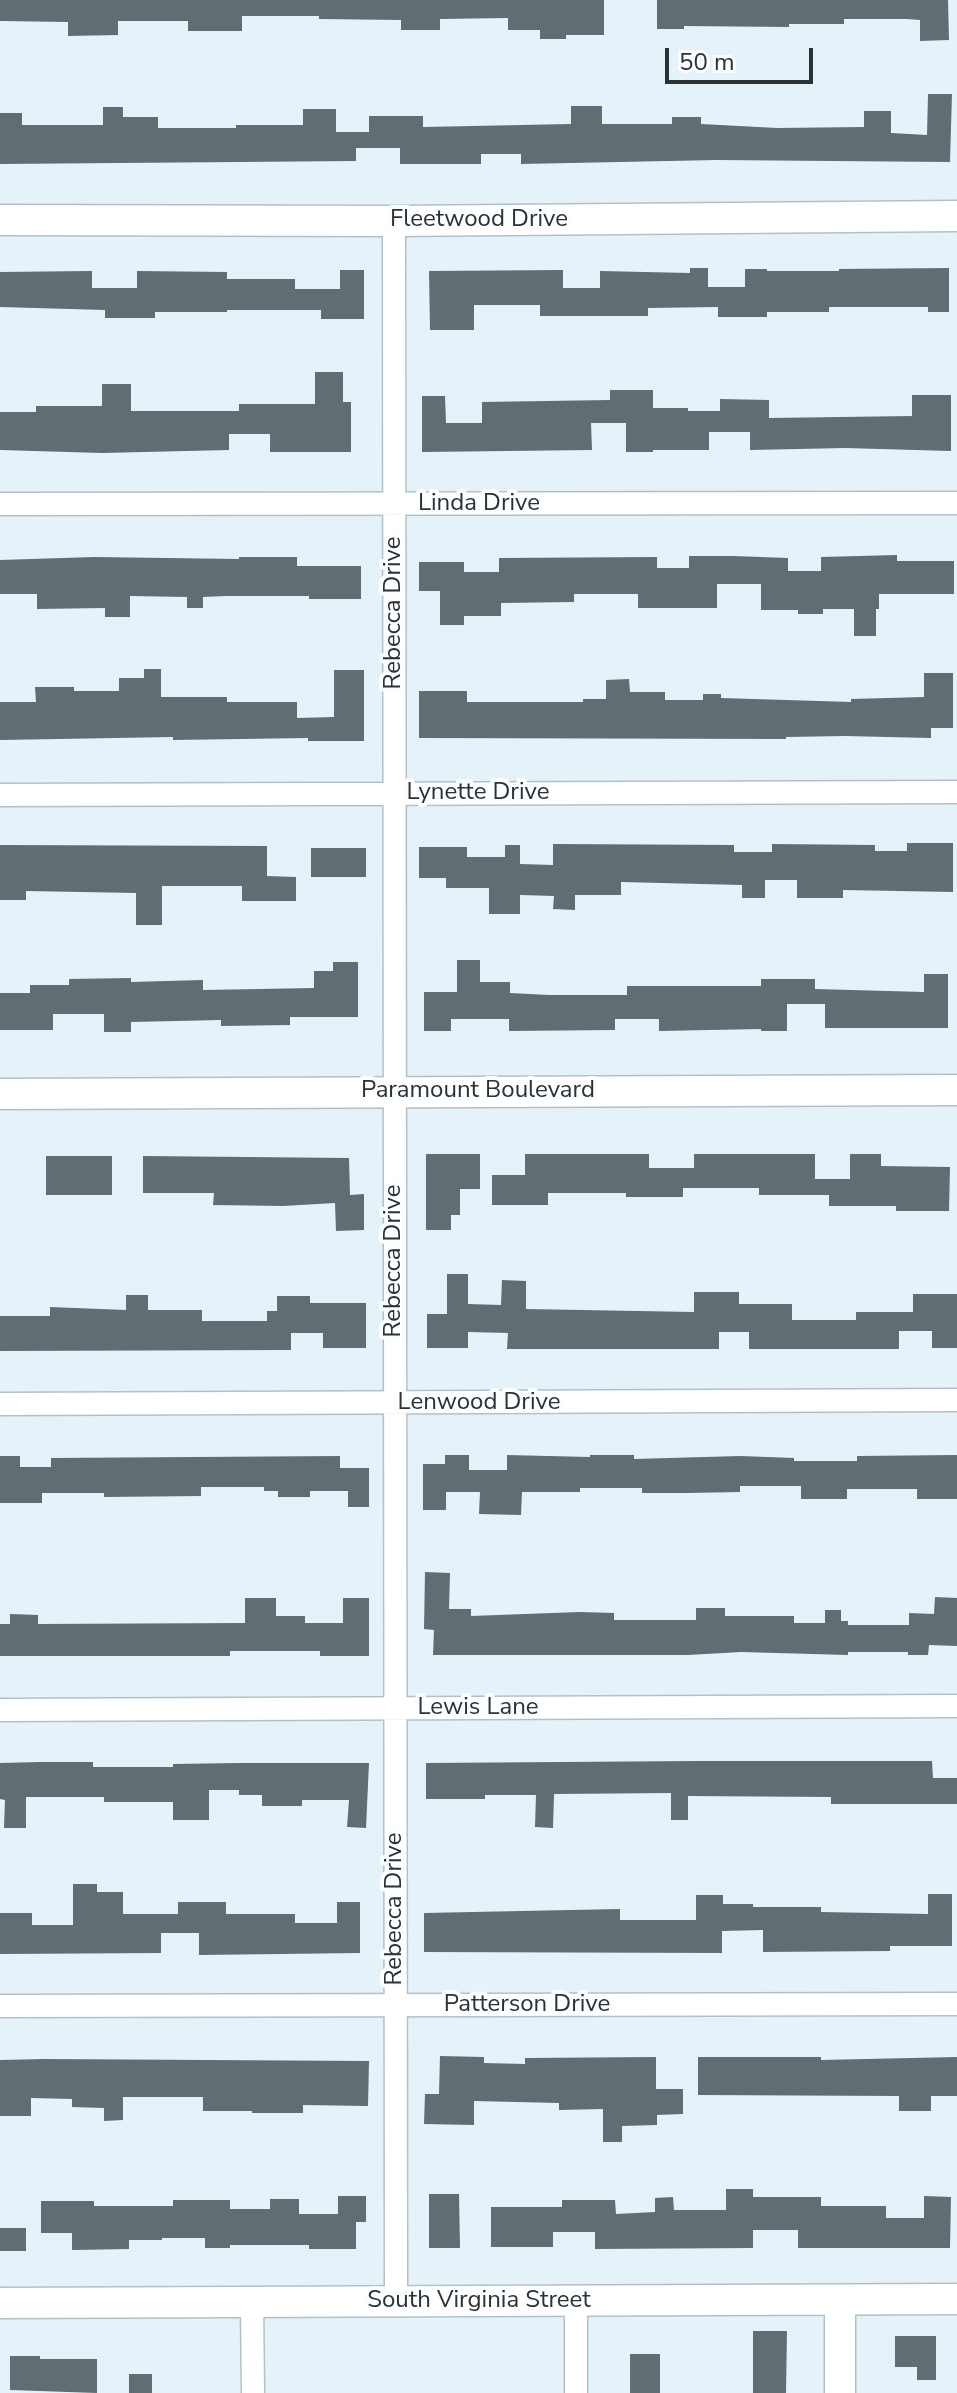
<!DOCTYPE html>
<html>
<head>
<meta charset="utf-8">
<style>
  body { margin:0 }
  #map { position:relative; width:957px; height:2393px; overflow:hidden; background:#e5f2fa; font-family:"Nunito Sans",sans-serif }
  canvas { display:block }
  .scale { position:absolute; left:665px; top:48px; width:148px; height:36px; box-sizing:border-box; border:4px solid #2c3134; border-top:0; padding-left:10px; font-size:24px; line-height:28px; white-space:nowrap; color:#2c3134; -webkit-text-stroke:6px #fbfdff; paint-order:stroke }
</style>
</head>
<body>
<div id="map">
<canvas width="957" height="2393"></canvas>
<div class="scale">50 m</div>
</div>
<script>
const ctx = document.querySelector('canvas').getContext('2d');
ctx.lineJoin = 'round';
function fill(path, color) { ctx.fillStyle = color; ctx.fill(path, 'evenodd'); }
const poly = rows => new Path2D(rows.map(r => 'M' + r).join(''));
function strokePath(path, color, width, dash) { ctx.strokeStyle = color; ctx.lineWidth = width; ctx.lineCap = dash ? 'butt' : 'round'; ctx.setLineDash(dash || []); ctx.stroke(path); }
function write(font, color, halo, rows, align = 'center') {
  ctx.font = font + ' "Nunito Sans",sans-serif'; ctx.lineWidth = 8; ctx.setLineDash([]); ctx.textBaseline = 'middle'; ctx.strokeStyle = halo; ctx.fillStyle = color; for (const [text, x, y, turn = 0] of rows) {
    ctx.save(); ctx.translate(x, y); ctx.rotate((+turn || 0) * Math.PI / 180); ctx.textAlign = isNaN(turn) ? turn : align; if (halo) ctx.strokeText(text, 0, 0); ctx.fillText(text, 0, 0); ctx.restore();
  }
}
const building = poly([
  [0,0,604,0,604,35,566,35,566,39,540,39,540,30,508,30,508,18,440,19,440,30,401,30,401,20,319,19,319,16,242,16,242,31,188,31,188,21,118,21,118,35,68,36,68,22,0,21],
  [657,0,948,0,949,40,920,41,920,20,907,19,844,19,844,24,789,24,789,27,684,26,684,29,657,29],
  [928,94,952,94,950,162,717,160,521,164,521,154,481,154,481,164,400,164,400,148,356,148,356,161,0,164,0,113,22,113,22,125,103,125,103,107,123,107,123,117,158,117,158,128,236,128,236,125,303,125,303,109,336,109,336,132,369,132,369,116,423,116,423,127,571,124,571,106,602,106,602,124,672,124,672,117,701,117,701,124,777,128,864,127,864,111,891,111,891,133,927,135],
  [690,268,708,268,708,287,745,287,745,269,767,269,767,271,839,271,839,269,949,268,949,312,928,312,928,307,829,307,829,312,767,312,767,317,718,317,718,307,648,308,648,316,540,316,540,305,474,305,474,330,430,330,429,271,563,270,563,288,600,288,600,271,690,273],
  [340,270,364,270,364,319,321,319,321,310,227,310,227,312,155,312,155,318,105,318,105,310,0,307,0,272,92,271,92,288,137,288,137,271,227,272,227,279,295,279,295,289,340,289],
  [315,372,343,372,343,402,351,402,351,452,270,452,270,434,229,434,229,450,102,453,0,450,0,412,36,412,36,406,102,406,102,384,131,384,131,411,239,411,239,404,315,404],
  [610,390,653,390,653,408,688,408,688,411,720,411,720,399,769,400,769,418,912,416,912,395,951,395,951,451,845,448,750,450,750,432,709,432,709,450,653,450,653,452,626,452,626,423,591,423,592,450,422,452,422,396,445,396,446,423,482,423,482,402,610,400],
  [897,555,897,561,954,561,954,594,879,594,879,609,876,609,876,636,854,636,854,609,823,609,823,614,798,614,798,610,761,610,761,584,717,584,717,608,638,608,638,594,574,594,574,602,501,603,501,616,464,616,464,625,440,625,440,591,419,591,419,562,464,562,464,572,499,572,499,558,657,557,657,568,689,568,689,556,734,556,788,558,788,571,821,571,821,557],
  [94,557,239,559,239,557,297,557,297,566,361,566,361,599,309,599,309,596,226,596,203,597,203,608,187,608,187,597,130,596,130,617,105,617,105,608,37,609,37,594,0,594,0,560],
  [144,669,161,669,161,697,227,697,227,702,297,702,297,718,334,717,334,670,364,670,364,741,308,741,308,738,173,740,173,737,0,740,0,702,36,702,35,687,74,687,74,691,119,691,119,678,144,678],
  [924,673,953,673,953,728,931,728,931,738,845,736,786,737,786,739,419,738,419,691,467,691,467,702,583,702,583,699,606,699,606,680,629,679,630,692,665,692,665,700,703,700,703,694,721,694,721,698,851,702,851,699,924,697],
  [907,843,953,843,953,892,843,890,843,898,797,898,797,880,765,880,765,898,742,898,742,885,621,882,621,895,575,895,575,910,553,909,554,896,520,895,520,914,489,914,489,888,446,888,446,878,419,878,419,847,467,847,467,857,505,857,505,845,520,845,520,864,553,865,553,844,734,845,734,852,772,852,772,844,875,845,875,851,907,851],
  [0,845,267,846,267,876,296,877,296,901,242,901,242,886,162,886,162,925,136,925,136,893,26,891,26,900,0,900],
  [311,848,366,848,366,877,311,877],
  [457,960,480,960,480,982,510,982,510,993,549,995,627,995,627,986,761,986,761,979,815,979,815,989,924,992,924,974,948,974,948,1028,825,1028,825,1004,787,1004,787,1031,761,1031,761,1029,659,1031,659,1019,615,1019,615,1030,509,1031,509,1019,451,1019,451,1031,424,1031,424,992,457,992],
  [333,962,358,962,358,1017,290,1017,290,1025,221,1026,221,1020,131,1022,131,1032,104,1032,104,1014,53,1014,53,1030,0,1030,0,993,30,993,30,985,69,985,69,979,131,978,131,982,203,980,203,990,314,988,314,971,333,971],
  [426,1154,480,1154,480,1189,460,1189,460,1215,451,1215,451,1230,426,1230],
  [525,1154,649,1154,649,1168,694,1168,694,1154,815,1154,815,1179,850,1179,850,1154,881,1154,881,1166,950,1167,949,1211,896,1211,896,1206,829,1206,829,1195,759,1195,759,1188,683,1188,683,1197,626,1197,626,1193,548,1193,548,1205,492,1205,492,1175,525,1175],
  [46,1156,112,1156,112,1195,46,1195],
  [143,1156,349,1158,350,1195,364,1194,364,1230,336,1231,335,1203,283,1206,213,1205,214,1193,143,1193],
  [447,1274,468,1274,468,1304,501,1305,502,1280,526,1281,526,1309,694,1312,694,1292,739,1292,739,1304,792,1304,792,1320,856,1320,856,1312,913,1312,913,1294,957,1294,957,1348,932,1348,932,1331,899,1331,899,1349,749,1349,749,1332,719,1332,719,1349,507,1349,508,1333,468,1332,468,1348,427,1348,427,1314,447,1314],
  [126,1295,148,1295,148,1310,202,1310,202,1321,267,1321,267,1311,277,1311,277,1296,310,1296,310,1303,366,1303,366,1348,323,1348,323,1333,291,1333,291,1350,0,1351,0,1316,50,1316,50,1307,126,1310],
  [445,1455,469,1455,469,1470,507,1470,507,1455,590,1457,590,1455,634,1455,634,1459,740,1456,794,1458,794,1461,857,1461,857,1456,957,1455,957,1499,917,1499,917,1489,847,1489,847,1499,801,1499,801,1486,740,1486,740,1492,688,1493,642,1493,642,1488,580,1488,580,1492,522,1492,521,1515,479,1514,480,1492,446,1492,446,1510,423,1510,423,1464,445,1464],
  [0,1456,20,1456,20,1467,51,1467,51,1458,340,1456,340,1468,369,1468,369,1507,348,1507,348,1491,310,1491,310,1497,278,1497,278,1491,264,1491,264,1487,201,1487,201,1496,104,1497,104,1493,42,1493,42,1503,0,1503],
  [425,1572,450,1573,449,1609,471,1609,471,1616,580,1612,614,1613,614,1620,696,1620,696,1608,725,1608,725,1616,794,1616,794,1623,825,1623,825,1610,841,1610,841,1621,848,1621,848,1625,909,1625,909,1613,934,1614,935,1597,957,1598,957,1646,929,1645,928,1655,908,1655,908,1652,848,1652,848,1655,741,1652,688,1655,433,1655,434,1630,424,1629],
  [245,1598,276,1598,276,1616,305,1616,305,1623,343,1623,343,1598,369,1598,369,1656,320,1656,320,1651,230,1651,230,1656,0,1656,0,1624,10,1624,10,1614,38,1615,38,1624,245,1623],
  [697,1761,932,1761,933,1778,957,1778,957,1804,831,1804,831,1797,688,1796,688,1820,671,1820,671,1793,554,1794,553,1828,535,1827,536,1795,485,1795,485,1799,426,1799,426,1763],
  [40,1762,93,1762,93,1767,173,1767,173,1764,239,1763,369,1763,366,1828,347,1827,349,1800,302,1800,302,1806,262,1806,262,1795,239,1795,239,1790,209,1790,209,1820,173,1820,173,1802,104,1802,104,1797,26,1797,26,1828,4,1828,5,1800,0,1799,0,1763],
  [73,1884,97,1884,97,1892,123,1892,123,1914,178,1914,178,1902,226,1902,226,1914,295,1914,295,1923,337,1923,337,1902,360,1902,360,1953,199,1955,199,1933,161,1933,161,1953,0,1954,0,1913,32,1913,32,1925,73,1925],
  [928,1894,952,1894,952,1946,890,1946,890,1951,763,1952,763,1930,722,1931,722,1953,424,1952,424,1913,620,1909,620,1920,696,1920,696,1895,723,1895,723,1904,753,1904,753,1907,821,1907,821,1912,928,1914],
  [440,2056,484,2057,484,2063,525,2064,525,2058,656,2057,656,2089,683,2089,683,2114,657,2115,657,2125,622,2126,622,2142,603,2142,603,2109,559,2110,559,2103,474,2101,474,2125,424,2124,425,2094,439,2094],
  [698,2057,821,2057,821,2060,957,2057,957,2096,931,2096,931,2111,899,2111,899,2096,698,2095],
  [44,2059,369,2061,368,2106,303,2105,303,2113,252,2113,252,2111,203,2111,203,2097,123,2097,123,2120,104,2121,104,2108,72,2107,72,2099,31,2098,31,2116,0,2116,0,2060],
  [726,2189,753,2189,753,2197,821,2197,821,2206,886,2206,886,2218,924,2218,924,2196,951,2197,950,2248,798,2248,798,2230,753,2230,753,2248,595,2249,595,2232,553,2232,553,2247,491,2247,491,2207,562,2207,562,2200,615,2200,616,2214,655,2212,655,2198,673,2197,674,2210,726,2210],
  [429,2194,459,2194,460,2248,429,2248],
  [338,2196,366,2196,366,2222,356,2222,356,2249,309,2249,309,2245,230,2245,230,2248,205,2248,205,2238,162,2238,162,2240,129,2240,129,2249,72,2250,72,2233,41,2233,41,2201,94,2201,94,2206,173,2206,173,2200,230,2200,230,2209,270,2209,270,2199,299,2199,299,2214,338,2214],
  [0,2228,26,2228,26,2251,0,2251],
  [753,2331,787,2331,786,2393,753,2393],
  [895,2336,936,2336,936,2380,917,2380,917,2367,895,2367],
  [630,2354,660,2354,660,2393,630,2393],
  [10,2356,40,2356,40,2359,97,2359,97,2393,10,2390],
  [129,2374,152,2374,152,2393,129,2393]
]);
const street = poly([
  [394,221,396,2301],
  [0,504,957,503],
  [0,795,957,792],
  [0,1404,957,1400],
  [0,1710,957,1706],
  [0,2006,957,2004],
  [252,2302,253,2393],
  [576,2393,576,2301]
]);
const secondary = poly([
  [0,220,394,221,957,216],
  [0,1094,957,1090],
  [0,2303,957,2299],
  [840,2393,840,2300]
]);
const streetNames = [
  ["Fleetwood Drive",479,220],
  ["Linda Drive",479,504],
  ["Rebecca Drive",394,613,-90],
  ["Lynette Drive",478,793],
  ["Paramount Boulevard",478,1091],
  ["Rebecca Drive",394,1261,-90],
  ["Lenwood Drive",479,1403],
  ["Lewis Lane",478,1708],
  ["Rebecca Drive",395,1909,-90],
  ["Patterson Drive",527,2005],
  ["South Virginia Street",479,2301]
];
fill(building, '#616c73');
strokePath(street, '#b4c0c8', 25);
strokePath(secondary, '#b4c0c8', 33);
strokePath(street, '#fff', 22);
strokePath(secondary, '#fff', 30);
write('24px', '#2c3134', '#fbfdff', streetNames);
</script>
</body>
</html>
